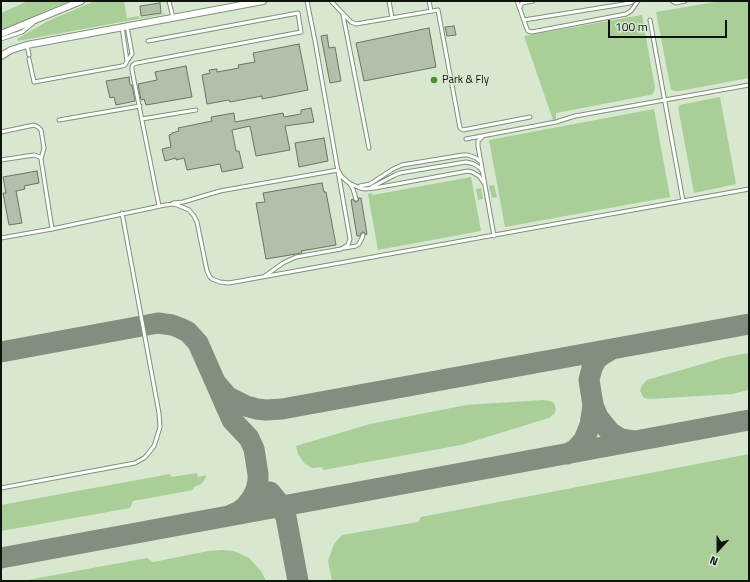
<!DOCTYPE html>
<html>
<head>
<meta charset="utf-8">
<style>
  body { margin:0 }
  #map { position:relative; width:750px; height:582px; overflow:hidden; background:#d7e7d0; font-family:"Titillium Web",sans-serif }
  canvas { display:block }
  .frame { position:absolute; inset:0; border:2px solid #0f150d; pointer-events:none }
  .north { position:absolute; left:698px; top:530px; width:40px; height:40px; -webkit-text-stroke:3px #d7e7d0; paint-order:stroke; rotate:201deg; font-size:11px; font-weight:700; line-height:16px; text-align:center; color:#0f150d }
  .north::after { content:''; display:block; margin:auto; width:14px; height:18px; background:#0f150d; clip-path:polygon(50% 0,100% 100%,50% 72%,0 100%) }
  .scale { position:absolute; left:608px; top:20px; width:119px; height:18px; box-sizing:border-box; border:2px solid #0f150d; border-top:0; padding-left:5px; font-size:12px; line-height:14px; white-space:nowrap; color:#0f150d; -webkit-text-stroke:3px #d7e7d0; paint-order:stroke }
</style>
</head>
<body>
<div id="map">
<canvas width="750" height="582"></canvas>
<div class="frame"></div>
<div class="north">N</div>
<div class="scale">100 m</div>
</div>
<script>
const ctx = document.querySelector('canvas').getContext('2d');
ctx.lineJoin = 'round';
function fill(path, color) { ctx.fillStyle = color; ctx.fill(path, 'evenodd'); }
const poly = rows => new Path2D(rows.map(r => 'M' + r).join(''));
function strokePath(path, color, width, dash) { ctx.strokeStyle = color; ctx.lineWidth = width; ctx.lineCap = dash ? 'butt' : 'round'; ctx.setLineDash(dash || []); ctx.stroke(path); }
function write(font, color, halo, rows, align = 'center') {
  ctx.font = font + ' "Titillium Web",sans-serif'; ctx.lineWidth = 3; ctx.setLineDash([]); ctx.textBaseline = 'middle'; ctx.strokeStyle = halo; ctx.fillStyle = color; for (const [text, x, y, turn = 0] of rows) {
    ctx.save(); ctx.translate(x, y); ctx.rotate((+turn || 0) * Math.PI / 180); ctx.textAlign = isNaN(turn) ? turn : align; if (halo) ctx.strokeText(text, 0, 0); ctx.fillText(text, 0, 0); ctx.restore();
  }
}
const green = poly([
  [28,1,70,1,1,30,1,13],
  [95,1,124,1,127,18,139,16,139,18,165,13,165,14,18,41,17,39,46,22],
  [721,1,749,1,749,78,679,91,674,91,671,89,670,85,656,12],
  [642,15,655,88,653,94,650,95,556,113,556,119,553,120,524,36],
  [720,97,736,184,694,193,678,107,680,106,679,105],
  [654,109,670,197,505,227,489,140],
  [471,177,481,231,378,250,368,194,372,193,373,195],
  [494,185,497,197,492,198,489,186],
  [481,188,483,199,478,200,476,189],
  [749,353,749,390,732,394,650,399,644,398,640,391,642,385,647,380,726,357],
  [543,400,550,401,554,403,556,409,554,414,549,418,461,445,323,470,322,467,312,468,304,463,298,454,296,446,370,424,466,405],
  [749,454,749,581,332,581,328,561,334,544,342,535,418,522,421,517],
  [197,473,198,477,206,475,206,477,203,482,201,484,194,487,193,490,133,501,130,508,1,531,1,505,170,474,171,477],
  [222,550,234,551,249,558,261,571,266,581,22,581,147,558,153,562,208,551]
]);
const taxiway = poly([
  [612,349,602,355,596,360,592,368,589,380,593,405,598,417,610,432,621,439,634,441],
  [1,352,158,323,172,325,180,328,188,332,198,343,232,420,249,438,254,449,258,474,258,481,256,490,252,498,245,507,238,512,231,515],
  [216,383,228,397,246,406,257,409,266,410,282,409,749,324],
  [567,454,575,450,584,440,590,425,593,405],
  [270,492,279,503,286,517,298,581],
  [1,558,749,420]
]);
const building = poly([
  [160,3,161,13,141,16,140,6,160,3],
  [454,26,456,35,447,36,445,27,454,26],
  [429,28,436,67,364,81,356,43,429,28],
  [327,35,329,48,335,47,341,81,330,83,321,36,327,35],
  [299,44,308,90,262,99,262,96,230,102,229,100,207,104,202,75,210,73,209,70,217,69,217,72,239,68,238,65,255,62,253,53,299,44],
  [186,66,192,97,146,105,144,99,141,100,138,84,157,80,155,72,186,66],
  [129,77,130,85,132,85,135,101,116,105,114,97,110,98,106,81,129,77],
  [311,108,314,122,285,126,290,150,256,156,250,126,232,130,236,151,239,151,243,168,222,172,220,164,187,170,184,158,176,160,176,158,165,161,162,149,171,147,169,135,172,134,172,133,179,131,178,128,212,121,211,117,234,113,235,122,283,113,284,117,301,114,301,110,311,108],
  [324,138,328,161,299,167,295,143,324,138],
  [37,171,39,183,24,186,25,189,16,191,22,223,9,225,3,193,6,193,3,177,37,171],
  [322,183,324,192,326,192,336,245,301,251,302,253,266,259,256,203,265,202,263,193,322,183],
  [359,198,361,198,367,234,366,235,365,233,363,232,361,233,360,236,357,236,351,200,353,199,354,201,356,202,358,201,359,198]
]);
const service = poly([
  [169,1,173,18],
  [331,1,351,22,356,24,438,10,460,128,463,130,530,117],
  [389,1,392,18],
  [429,1,431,11],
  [517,1,527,29,528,31,532,32,626,14,631,11,638,1],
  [672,1,676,3,685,1],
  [520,7,522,3,533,1],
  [343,15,369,148],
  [524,20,630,3,633,1],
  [650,20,683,201],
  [122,27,127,61,132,54,127,26],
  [1,39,22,32,33,23],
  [148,41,298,13,301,32,137,63,134,64,132,66,132,70,159,206],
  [27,45,29,55],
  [29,59,34,82,122,66,125,65,127,61],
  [142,119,196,110],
  [59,120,140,106],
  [1,132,34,125,38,127,41,130,44,148,41,159],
  [482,137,478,141,478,146,494,236],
  [466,139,556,122,575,116,749,85],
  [1,160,34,155,40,157,41,159,52,229],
  [350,184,353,189,356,199],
  [360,186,370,184,393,169,402,165,463,155,468,155,476,158,481,162],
  [372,187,395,175,400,173,466,162,474,164,480,168,482,171],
  [173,203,183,202,220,191,338,170,342,177,349,183,360,188,365,189,375,188,468,171,472,172,479,176,484,183],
  [1,238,52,229,165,205,174,204,182,207,189,210,194,216,197,222,207,271,210,277,212,279,220,282,229,283,749,189],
  [345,248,356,246,359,244,362,238,363,235],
  [265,276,283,263,296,257,341,249,348,245,350,239,315,41,307,1],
  [1,488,135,463,144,458,147,455,154,446,156,440,160,427,159,413,122,213]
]);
const minor = poly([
  [1,34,81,1],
  [1,56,11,50,27,45,263,1]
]);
const markers = [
  [434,80,4,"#4e8b2a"]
];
const poiNames = [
  ["Park & Fly",442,80]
];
fill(green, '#a9ce98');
strokePath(taxiway, '#828e7e', 21);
fill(building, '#b1c0aa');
strokePath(building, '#687662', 1);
strokePath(service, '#81907b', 5);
strokePath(minor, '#81907b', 8);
strokePath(service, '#fff', 3);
strokePath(minor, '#fff', 6);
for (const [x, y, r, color] of markers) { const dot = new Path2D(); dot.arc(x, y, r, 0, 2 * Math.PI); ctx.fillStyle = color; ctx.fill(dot); strokePath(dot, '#d7e7d0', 1.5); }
write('11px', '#0f150d', '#d7e7d0', poiNames, 'left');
</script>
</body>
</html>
